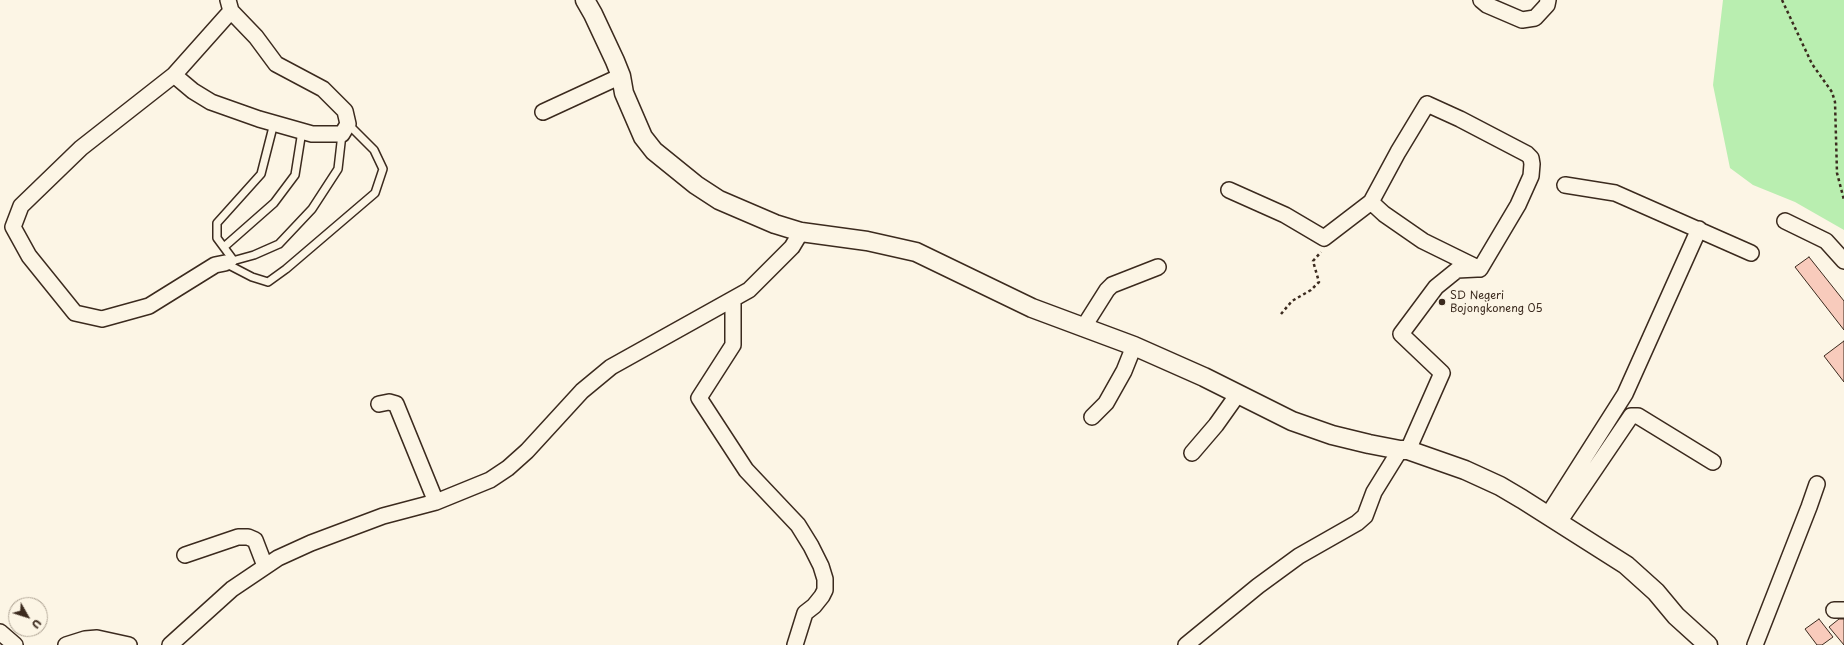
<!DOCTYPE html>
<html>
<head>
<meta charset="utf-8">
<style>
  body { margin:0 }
  #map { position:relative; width:1844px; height:645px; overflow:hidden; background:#fcf5e5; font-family:"Playpen Sans",sans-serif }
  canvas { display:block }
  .north { position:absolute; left:8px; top:597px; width:40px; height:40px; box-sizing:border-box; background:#fcf5e5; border:1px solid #afa495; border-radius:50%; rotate:129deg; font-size:11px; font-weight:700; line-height:16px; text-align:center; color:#3b2a1e }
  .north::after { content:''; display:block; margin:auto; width:14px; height:18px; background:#3b2a1e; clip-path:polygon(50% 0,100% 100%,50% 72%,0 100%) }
</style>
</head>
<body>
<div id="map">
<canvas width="1844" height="645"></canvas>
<div class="north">U</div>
</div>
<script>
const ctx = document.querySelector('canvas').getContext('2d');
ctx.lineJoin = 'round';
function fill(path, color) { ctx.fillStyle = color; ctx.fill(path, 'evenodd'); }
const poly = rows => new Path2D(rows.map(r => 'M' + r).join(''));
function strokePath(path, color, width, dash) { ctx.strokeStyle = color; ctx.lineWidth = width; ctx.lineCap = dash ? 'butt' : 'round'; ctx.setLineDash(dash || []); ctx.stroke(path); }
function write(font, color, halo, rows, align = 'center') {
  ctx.font = font + ' "Playpen Sans",sans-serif'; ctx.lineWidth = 4; ctx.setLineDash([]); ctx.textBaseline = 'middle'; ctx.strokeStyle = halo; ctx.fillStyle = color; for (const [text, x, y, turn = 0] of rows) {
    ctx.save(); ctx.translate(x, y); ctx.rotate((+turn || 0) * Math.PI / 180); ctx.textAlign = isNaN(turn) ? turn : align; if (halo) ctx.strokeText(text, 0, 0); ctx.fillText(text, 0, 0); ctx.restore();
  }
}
const green = poly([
  [1723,0,1844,0,1844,230,1795,202,1753,185,1730,168,1713,85]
]);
const building = poly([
  [1809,257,1844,301,1844,330,1795,267,1809,257],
  [1844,341,1844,382,1824,356,1844,341],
  [1819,619,1833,637,1822,645,1817,645,1805,629,1819,619],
  [1839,619,1844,619,1844,645,1829,627,1839,619]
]);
const path = poly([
  [1782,0,1812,64,1832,92,1835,102,1837,173,1844,200],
  [1281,314,1292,301,1311,290,1319,282,1313,261,1321,252]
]);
const service = poly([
  [224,247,274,203,295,175,302,131],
  [234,261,217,238,217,223,261,174,274,123],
  [225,263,252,277,268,282,286,269,375,193,383,169,374,150,348,124],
  [225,263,254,255,279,244,312,209,338,169,342,134]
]);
const minor = poly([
  [228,0,231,11,256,37,276,64,323,89,345,111,348,124,342,134,312,134,259,119,211,102,193,91,174,75,231,11],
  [1481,0,1487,5,1522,20,1535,18,1547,5,1548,0],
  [174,75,81,148,21,206,13,227,29,256,75,313,102,319,149,306,215,265,225,263],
  [1427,104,1460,119,1527,154,1531,158,1532,164,1531,176,1518,205,1480,269,1423,241,1384,214,1371,202,1398,152,1427,104],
  [543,112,621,76],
  [1565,185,1615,193,1751,253],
  [1229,190,1285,215,1324,238,1371,202],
  [1785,221,1826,241,1844,261],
  [733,300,733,345,699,398,746,470,798,525,811,546,821,566,825,579,825,590,822,596,814,606,805,613,795,645],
  [1083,328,1107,290,1112,285,1158,267],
  [379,404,389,402,396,404,436,502],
  [1092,417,1106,403,1124,371,1134,346],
  [1408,450,1442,373,1401,334,1436,287,1457,270,1477,269],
  [1192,453,1216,425,1238,394],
  [1548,515,1625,394,1699,229],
  [1559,522,1631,416,1638,416,1713,462],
  [185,555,238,537,248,537,255,540,265,566],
  [1834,610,1844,610],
  [0,632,15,645],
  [66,645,85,639,97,638,129,645],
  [170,645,232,589,278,558,311,543,383,516,436,502,490,480,508,468,527,451,582,391,611,367,749,290,792,247,801,232],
  [1186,645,1258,586,1299,556,1357,523,1365,516,1374,492,1400,450],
  [1755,645,1809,507,1817,484]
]);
const tertiary = poly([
  [585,0,593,14,615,61,621,76,624,93,643,137,654,151,696,185,719,200,775,224,801,232,867,241,916,252,1032,308,1134,346,1204,377,1292,421,1332,435,1369,444,1400,450,1408,450,1465,470,1500,486,1522,499,1626,565,1656,592,1676,616,1708,645]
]);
const markers = [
  [1442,302,4,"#3b2a1e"]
];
const poiNames = [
  ["SD Negeri",1450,296],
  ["Bojongkoneng 05",1450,309]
];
fill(green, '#b9eeb0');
fill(building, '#f8cbbc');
strokePath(building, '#3b2a1e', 1);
strokePath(service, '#3b2a1e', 10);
strokePath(minor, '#3b2a1e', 18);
strokePath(tertiary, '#3b2a1e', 21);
strokePath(path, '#3b2a1e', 2.5, [3, 3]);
strokePath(service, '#fcf5e5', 7);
strokePath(minor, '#fcf5e5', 15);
strokePath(tertiary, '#fcf5e5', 18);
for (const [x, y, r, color] of markers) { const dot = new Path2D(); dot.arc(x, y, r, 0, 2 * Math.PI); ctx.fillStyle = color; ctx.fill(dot); strokePath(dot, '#fcf5e5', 1.5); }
write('11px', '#3b2a1e', '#fcf5e5', poiNames, 'left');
</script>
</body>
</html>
